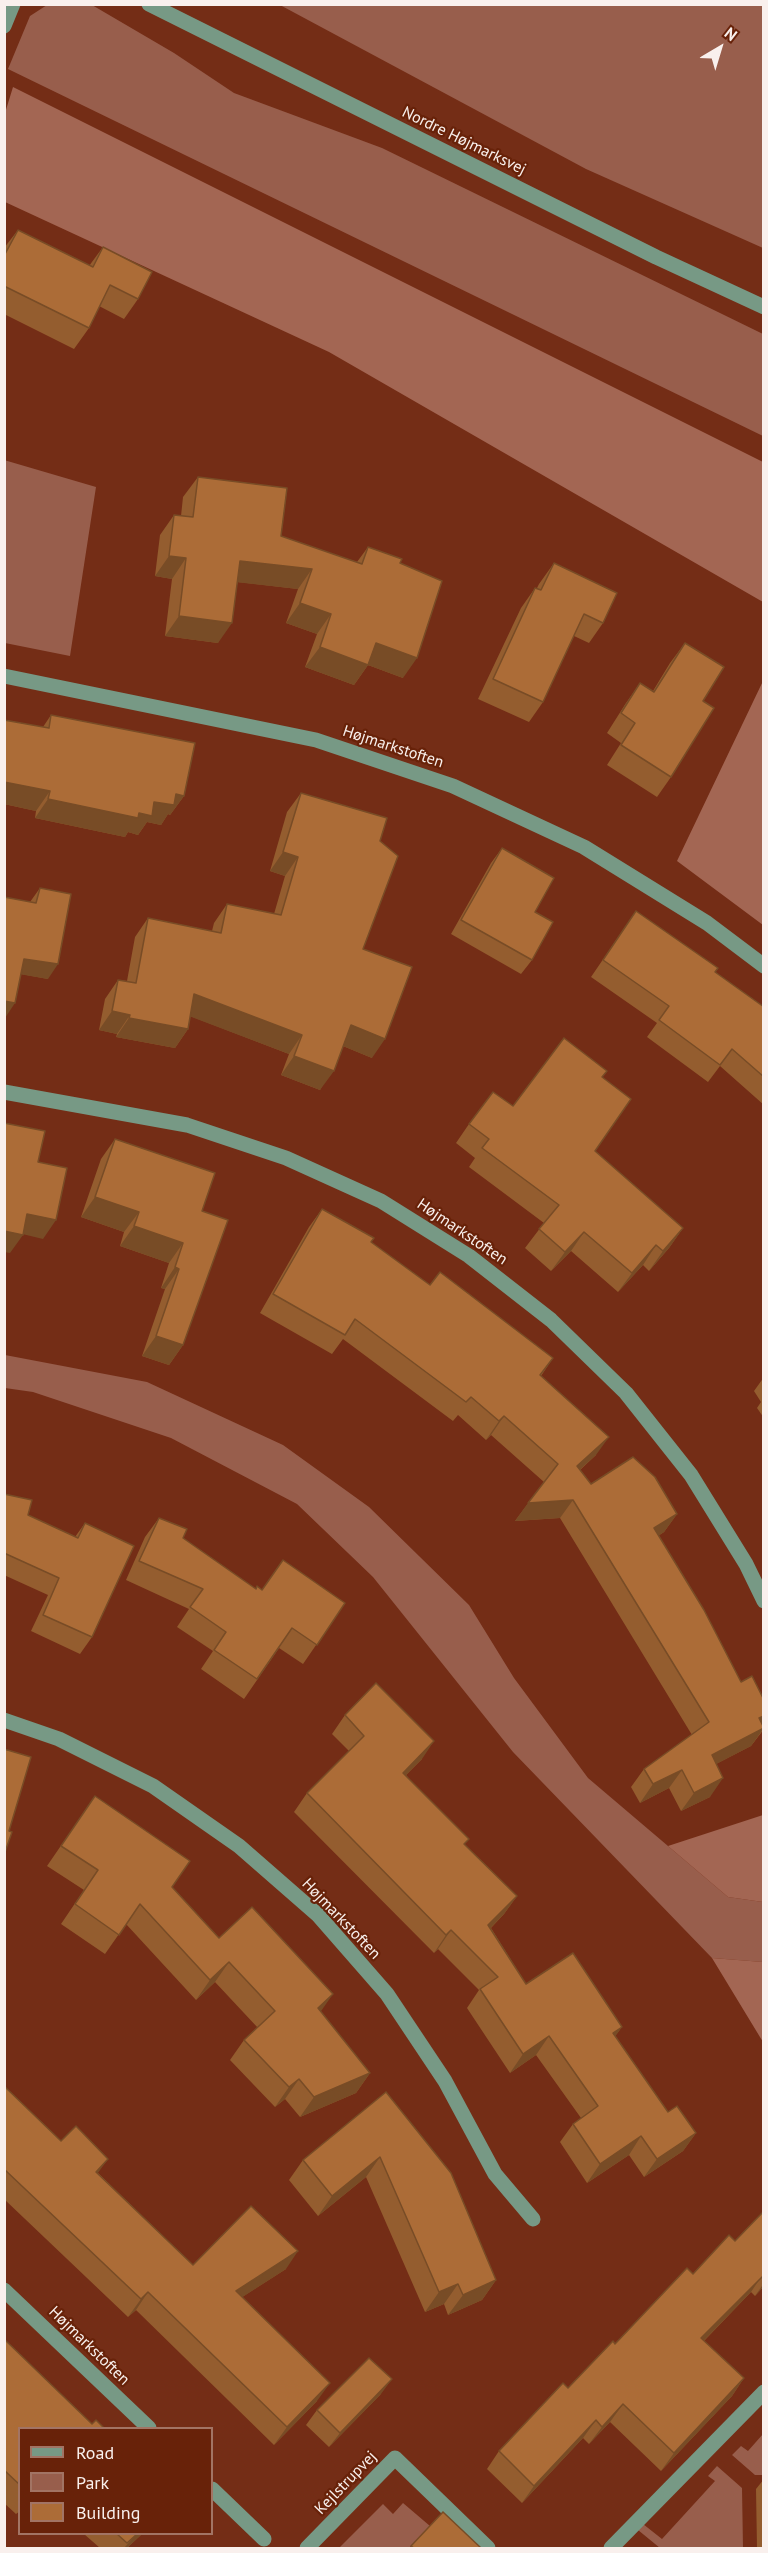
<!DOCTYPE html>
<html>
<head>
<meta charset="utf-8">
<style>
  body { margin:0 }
  #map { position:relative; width:768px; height:2553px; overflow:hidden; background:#742d16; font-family:"PT Sans",sans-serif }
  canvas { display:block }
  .frame { position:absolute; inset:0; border:6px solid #f9f0ed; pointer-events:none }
  .legend { position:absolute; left:18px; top:2427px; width:195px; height:108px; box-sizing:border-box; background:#682209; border:2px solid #a27464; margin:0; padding:8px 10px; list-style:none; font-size:18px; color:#f9f0ed }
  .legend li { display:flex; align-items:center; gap:12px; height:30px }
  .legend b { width:30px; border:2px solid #a27464 }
  .north { position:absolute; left:690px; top:18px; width:60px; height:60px; -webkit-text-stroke:4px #682209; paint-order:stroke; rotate:38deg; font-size:16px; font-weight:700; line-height:24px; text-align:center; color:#f9f0ed }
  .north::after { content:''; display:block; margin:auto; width:21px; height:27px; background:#f9f0ed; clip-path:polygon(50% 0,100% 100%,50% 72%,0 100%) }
</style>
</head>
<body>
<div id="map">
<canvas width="768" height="2553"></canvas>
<div class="frame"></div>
<ul class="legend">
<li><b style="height:8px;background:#779985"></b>Road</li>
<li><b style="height:16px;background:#985e4c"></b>Park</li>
<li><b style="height:16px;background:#ac6c37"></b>Building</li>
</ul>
<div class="north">N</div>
</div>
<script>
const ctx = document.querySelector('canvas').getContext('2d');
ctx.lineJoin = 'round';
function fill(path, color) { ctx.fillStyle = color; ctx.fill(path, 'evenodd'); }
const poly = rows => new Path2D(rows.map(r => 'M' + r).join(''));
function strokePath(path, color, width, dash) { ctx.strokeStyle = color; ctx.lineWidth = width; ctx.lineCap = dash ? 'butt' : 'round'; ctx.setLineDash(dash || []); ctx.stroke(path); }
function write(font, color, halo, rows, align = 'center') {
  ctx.font = font + ' "PT Sans",sans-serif'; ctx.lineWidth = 4.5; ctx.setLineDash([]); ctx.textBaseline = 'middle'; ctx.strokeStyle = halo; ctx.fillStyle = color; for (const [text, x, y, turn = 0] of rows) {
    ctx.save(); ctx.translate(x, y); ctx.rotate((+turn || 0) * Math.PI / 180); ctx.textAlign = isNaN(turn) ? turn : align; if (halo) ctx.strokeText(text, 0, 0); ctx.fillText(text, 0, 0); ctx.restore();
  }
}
const green = poly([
  [92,5,174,53,234,93,382,148,763,334,763,436,8,69,30,16,47,5],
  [280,5,763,5,763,248,586,169],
  [4,460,96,487,70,656,5,643],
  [5,1355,147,1382,283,1445,369,1507,469,1605,514,1678,588,1778,728,1897,763,1902,763,1962,712,1958,513,1752,373,1577,297,1504,171,1438,33,1392,5,1388],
  [763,2434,763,2475,755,2475,732,2455,741,2446,748,2451],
  [717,2466,742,2488,743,2548,660,2548,638,2530,643,2524,662,2539,715,2481,708,2476],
  [403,2503,430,2526,409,2548,339,2548,383,2504,393,2514]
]);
const forest = poly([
  [13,87,763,462,763,602,329,352,5,202,5,113],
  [763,681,763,925,677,861],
  [763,1815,763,1902,728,1897,668,1846],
  [712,1958,763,1962,763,2042]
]);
const minor = poly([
  [149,4,656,257,764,307],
  [4,26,13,4],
  [4,676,316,740,453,786,584,847,707,923,764,966],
  [4,1092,187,1125,286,1158,381,1201,469,1256,551,1320,626,1393,691,1475,746,1564,764,1601],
  [4,1720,59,1739,153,1786,239,1846,318,1915,387,1994,445,2081,495,2174,533,2219],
  [4,2290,149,2428],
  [212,2489,264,2539],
  [307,2548,395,2458,488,2548],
  [611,2548,764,2392]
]);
const wall = poly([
  [18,230,89,266,103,247,138,299,124,319,99,306,89,328,74,349,4,314,4,248],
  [198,477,281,536,357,562,368,547,400,563,403,678,368,665,354,685,305,667,317,634,286,623,298,589,238,582,218,643,165,636,172,579,155,576,160,535,174,515,181,516,183,497],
  [554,563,603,623,589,643,574,636,543,702,529,722,478,699,521,608,535,588,537,588,539,584],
  [685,643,703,701,671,777,657,797,607,765,621,743,607,733,626,703,640,683,653,691,670,663],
  [51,715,184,796,170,815,168,814,161,825,147,822,138,835,128,832,125,837,35,818,36,811,4,804,4,720,43,727],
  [301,793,380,841,363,949,372,1058,343,1046,320,1090,281,1075,289,1054,190,1016,188,1029,175,1048,116,1037,117,1034,99,1030,105,999,118,980,127,981,135,937,148,918,212,931,214,923,227,904,274,914,285,876,270,871,287,812],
  [502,848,535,912,532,960,521,974,451,934,491,863],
  [40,888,48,979,21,974,5,1018,30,902],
  [636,911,715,972,764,1007,764,1105,720,1066,708,1082,647,1037,657,1023,591,977],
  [602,1077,595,1151,683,1228,669,1248,649,1271,643,1265,618,1292,571,1251,551,1271,525,1248,544,1223,469,1167,475,1158,456,1143,469,1124,513,1106],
  [115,1139,202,1211,183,1345,169,1365,142,1356,165,1289,161,1288,169,1263,120,1246,124,1232,81,1217,101,1159],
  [322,1209,371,1242,430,1285,553,1358,541,1376,596,1455,580,1470,591,1484,677,1514,664,1532,658,1536,741,1682,764,1700,764,1722,762,1724,764,1729,751,1746,716,1764,710,1797,681,1811,669,1788,640,1803,631,1787,644,1769,692,1735,560,1518,515,1521,544,1482,491,1435,486,1440,458,1415,453,1421,343,1339,332,1354,260,1313,309,1227],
  [764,1377,764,1418,757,1408,761,1402,754,1391],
  [4,1494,28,1515,75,1537,85,1523,92,1637,80,1654,31,1631,48,1595,4,1575],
  [159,1518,183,1538,256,1589,345,1603,303,1664,279,1648,244,1699,201,1669,213,1651,177,1627,189,1609,126,1580,145,1537],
  [345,1715,422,1759,406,1775,465,1845,517,1896,504,1914,491,1928,526,1984,622,2027,615,2036,668,2112,696,2133,683,2151,644,2177,629,2155,587,2183,560,2142,573,2124,581,2118,536,2055,510,2073,467,2008,479,1990,438,1949,434,1953,294,1812,307,1793,349,1751,332,1734],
  [95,1796,172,1887,219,1938,321,2012,370,2073,356,2093,300,2117,285,2099,275,2107,230,2060,244,2040,258,2028,215,1982,196,2000,126,1924,105,1954,61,1924,84,1890,47,1866],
  [4,2086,61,2141,98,2173,193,2265,286,2269,242,2297,317,2401,274,2445,136,2310,128,2317,4,2199],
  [386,2092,496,2280,482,2300,448,2315,444,2304,425,2312,366,2177,318,2216,289,2180,303,2160],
  [764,2211,764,2286,755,2296,751,2292,704,2341,744,2378,732,2396,661,2471,610,2422,589,2444,583,2438,522,2503,487,2469,499,2451,568,2388,615,2344,693,2274,735,2241],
  [4,2339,92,2424,104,2428,20,2428,20,2511,16,2514,4,2503],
  [381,2394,329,2447,306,2425,317,2410],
  [764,2479,764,2548,757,2548,756,2489],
  [84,2534,142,2534,127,2548,100,2548]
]);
const shadedWall = poly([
  [169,556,186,558,172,579,155,576],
  [240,561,312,569,298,589,226,581],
  [300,603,331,614,317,634,286,623],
  [179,616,232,623,218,643,165,636],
  [376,643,417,658,403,678,368,665,354,685,305,667,320,647],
  [4,782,50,791,36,811,4,804],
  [176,794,184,796,170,815,168,814,161,825,147,822,138,835,128,832,125,837,35,818,48,799,139,813,154,802],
  [283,852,298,857,285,876,270,871],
  [24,959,58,964,48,979,13,973],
  [194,994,302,1035,289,1054,181,1013],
  [4,1001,15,1003,5,1018,4,1018],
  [112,1011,130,1015,117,1034,99,1030],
  [129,1018,188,1029,175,1048,116,1037],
  [351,1025,385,1039,372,1058,338,1044],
  [294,1056,334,1071,320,1090,281,1075],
  [95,1197,139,1212,124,1232,81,1217],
  [27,1214,56,1220,43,1239,14,1232],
  [134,1226,183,1243,169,1263,120,1246],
  [683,1228,669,1248,649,1271,663,1251],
  [4,1231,23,1235,10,1253,4,1252],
  [584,1232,571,1251,551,1271,565,1252],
  [656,1245,643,1265,618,1292,632,1273],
  [175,1267,179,1269,165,1289,161,1288],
  [156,1336,183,1345,169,1365,142,1356],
  [504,1416,491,1435,486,1440,499,1421],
  [609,1437,596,1455,564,1484,577,1466],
  [573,1500,560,1518,515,1521,528,1503],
  [677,1514,664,1532,641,1547,654,1528],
  [764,1716,764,1722,757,1731,759,1718],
  [764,1728,751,1746,699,1773,712,1755],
  [434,1741,422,1759,390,1791,403,1773],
  [682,1770,669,1788,640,1803,653,1784],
  [723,1778,710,1797,681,1811,694,1793],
  [517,1896,504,1914,476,1943,488,1925],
  [451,1930,438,1949,434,1953,446,1935],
  [229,1962,215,1982,196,2000,210,1980],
  [333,1994,319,2014,318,2008],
  [622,2027,609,2045,613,2033],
  [549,2036,536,2055,510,2073,523,2054],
  [370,2073,356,2093,300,2117,314,2097],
  [299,2079,285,2099,275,2107,289,2087],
  [696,2133,683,2151,644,2177,657,2159],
  [641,2136,629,2155,587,2183,600,2164],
  [380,2157,366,2177,318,2216,332,2196],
  [108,2159,95,2177,96,2172],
  [298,2251,286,2269,224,2309,236,2291],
  [763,2274,751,2292,689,2356,701,2338],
  [496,2280,482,2300,448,2315,463,2295],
  [764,2283,764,2286,755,2296],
  [458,2284,444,2304,425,2312,439,2292],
  [148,2292,136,2310,128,2317,141,2299],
  [744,2378,732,2396,661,2471,674,2453],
  [392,2379,381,2394,329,2447,340,2433],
  [330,2383,317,2401,274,2445,287,2427],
  [623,2404,610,2422,589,2444,602,2427],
  [596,2420,583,2438,522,2503,534,2486],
  [137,2534,142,2534,127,2548,124,2548]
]);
const building = poly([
  [18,230,93,267,103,247,152,272,138,299,110,285,89,328,4,286,4,256,18,230],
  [198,477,287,488,281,536,362,564,368,547,402,559,400,563,442,581,417,658,376,643,368,665,320,647,331,614,300,603,312,569,240,561,232,623,179,616,186,558,169,556,174,515,193,517,198,477],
  [554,563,617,593,603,623,584,614,543,702,493,679,535,588,541,590,554,563],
  [685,643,724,667,703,701,714,708,671,777,621,745,635,723,621,713,640,683,654,692,685,643],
  [51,715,195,743,184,796,176,794,174,805,154,802,152,816,139,813,138,818,48,799,50,791,4,782,4,720,49,728,51,715],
  [301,793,387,818,380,841,398,856,363,949,412,967,385,1039,351,1025,334,1071,294,1056,302,1035,194,994,188,1029,129,1018,130,1015,112,1011,118,980,136,983,148,918,221,933,227,904,281,915,298,857,283,852,301,793],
  [502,848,554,878,535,912,553,922,532,960,461,920,502,848],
  [40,888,71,894,58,964,24,959,15,1003,4,1001,4,897,36,903,40,888],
  [636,911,718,968,715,972,764,1007,764,1077,732,1049,720,1065,659,1020,669,1006,603,960,636,911],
  [564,1038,607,1071,602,1077,631,1099,595,1151,683,1228,663,1251,656,1245,632,1273,584,1232,565,1252,539,1229,559,1205,482,1148,489,1139,469,1124,493,1092,513,1106,564,1038],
  [4,1123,45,1131,38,1162,67,1168,56,1220,27,1214,23,1235,4,1231,4,1123],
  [115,1139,215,1173,202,1211,228,1220,183,1345,156,1336,179,1269,175,1267,183,1243,134,1226,139,1212,95,1197,115,1139],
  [322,1209,374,1238,371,1242,430,1285,440,1272,553,1358,540,1375,609,1437,577,1466,591,1484,633,1457,655,1477,677,1514,654,1528,704,1610,741,1682,752,1676,764,1700,764,1716,759,1718,764,1728,712,1755,723,1778,694,1793,682,1770,653,1784,644,1769,709,1722,573,1500,528,1503,558,1464,504,1416,499,1421,471,1397,466,1402,355,1319,345,1335,273,1294,322,1209],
  [4,1494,32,1500,28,1515,78,1538,85,1523,134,1546,92,1637,43,1615,59,1578,4,1553,4,1494],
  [159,1518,187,1529,183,1538,256,1589,257,1586,262,1590,283,1560,345,1603,317,1645,292,1628,257,1679,214,1650,226,1632,190,1607,203,1589,139,1561,159,1518],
  [376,1683,434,1741,403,1773,469,1839,464,1844,517,1896,488,1925,526,1984,573,1953,622,2027,613,2033,668,2112,677,2106,696,2133,657,2159,641,2136,600,2164,573,2124,598,2106,549,2036,523,2054,480,1989,498,1977,451,1930,446,1935,307,1793,364,1736,345,1715,376,1683],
  [4,1749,31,1757,9,1831,12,1832,4,1855,4,1749],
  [95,1796,190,1861,172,1887,219,1938,252,1907,333,1994,318,2008,370,2073,314,2097,299,2079,289,2087,244,2040,275,2011,229,1962,210,1980,140,1904,119,1935,75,1904,98,1870,61,1846,95,1796],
  [4,2086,61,2141,76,2126,108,2159,96,2172,193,2265,251,2206,298,2251,236,2291,330,2383,287,2427,148,2292,141,2299,4,2169,4,2086],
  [386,2092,451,2173,496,2280,463,2295,458,2284,439,2292,380,2157,332,2196,303,2160,386,2092],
  [764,2211,764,2275,701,2338,744,2378,674,2453,623,2404,602,2427,596,2420,534,2486,499,2451,563,2383,568,2388,613,2341,615,2344,687,2268,693,2274,729,2235,735,2241,764,2211],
  [4,2339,92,2424,96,2420,104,2428,20,2428,20,2485,4,2470,4,2339],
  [369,2358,392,2379,340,2433,317,2410,369,2358],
  [443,2512,481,2548,414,2548,411,2546,443,2512],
  [117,2534,137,2534,127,2543,117,2534]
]);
const streetNames = [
  ["Nordre Højmarksvej",464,141,26],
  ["Højmarkstoften",393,747,18],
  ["Højmarkstoften",462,1232,34],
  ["Højmarkstoften",341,1919,46],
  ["Højmarkstoften",89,2346,44],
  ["Kejlstrupvej",346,2483,-46]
];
fill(green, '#985e4c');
fill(forest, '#a36653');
strokePath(minor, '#779985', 15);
fill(wall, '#945d2f');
fill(shadedWall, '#784c26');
fill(building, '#ac6c37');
strokePath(building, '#784c26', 1.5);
write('16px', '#f9f0ed', '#682209', streetNames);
</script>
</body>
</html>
